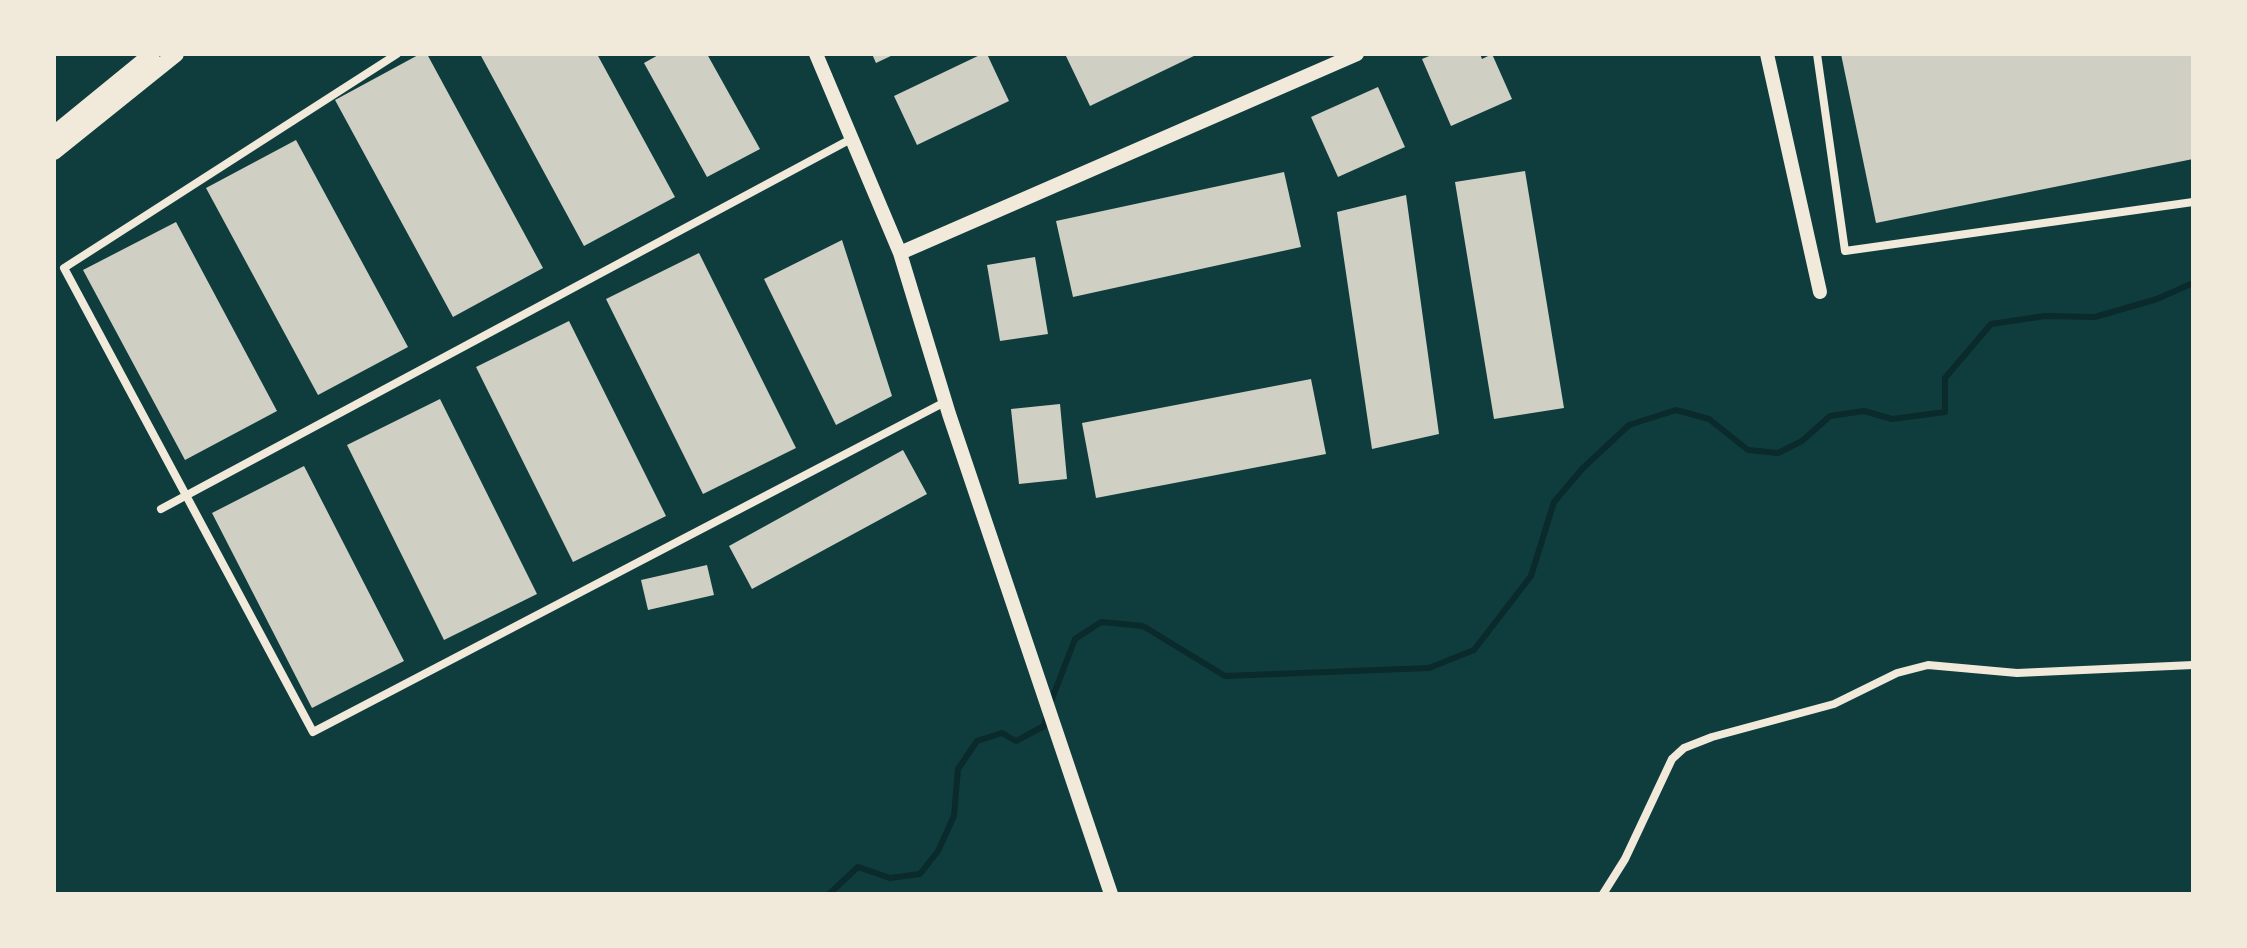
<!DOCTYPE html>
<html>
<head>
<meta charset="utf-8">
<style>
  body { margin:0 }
  #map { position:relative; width:2247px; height:948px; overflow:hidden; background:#0f3d3e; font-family:"DM Sans",sans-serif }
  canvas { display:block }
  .frame { position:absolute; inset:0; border:56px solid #f1e9da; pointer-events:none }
</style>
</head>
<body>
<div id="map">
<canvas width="2247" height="948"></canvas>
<div class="frame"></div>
</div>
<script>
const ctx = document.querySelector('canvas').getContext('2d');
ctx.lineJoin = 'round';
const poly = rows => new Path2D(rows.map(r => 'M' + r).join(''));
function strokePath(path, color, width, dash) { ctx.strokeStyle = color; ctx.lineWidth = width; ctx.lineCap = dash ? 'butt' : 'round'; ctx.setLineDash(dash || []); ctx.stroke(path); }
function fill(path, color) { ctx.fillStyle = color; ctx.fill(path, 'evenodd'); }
const stream = poly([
  [1050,704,1075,639,1101,622,1143,626,1225,676,1429,668,1474,650,1531,576,1554,502,1583,468,1629,425,1676,410,1709,419,1748,450,1778,453,1802,441,1830,416,1864,411,1892,419,1945,412,1945,378,1991,324,2045,316,2095,317,2157,299,2193,283],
  [829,894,858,867,890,878,920,874,938,851,954,816,958,769,977,741,1002,733,1016,741,1044,726,1047,715]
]);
const building = poly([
  [420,54,427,54,543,268,453,317,335,100],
  [480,54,597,54,675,197,584,246],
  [660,54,707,54,760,149,707,177,644,63],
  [872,54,895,54,876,63],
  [982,54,987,54,1009,101,917,145,894,96],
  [1065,54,1198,54,1090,106],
  [1434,54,1480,54,1482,59,1492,54,1512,99,1451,126,1422,59],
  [1841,54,2193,54,2193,159,1876,223],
  [1378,87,1405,147,1338,177,1311,117],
  [296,140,408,347,318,395,206,188],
  [1525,171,1564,408,1494,419,1455,182],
  [1284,172,1301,247,1073,297,1056,221],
  [1406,195,1439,434,1372,449,1337,212],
  [176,222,277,411,185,460,83,270],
  [842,240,892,396,836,425,764,279],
  [699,253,796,448,703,494,606,299],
  [1035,257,1048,334,1000,341,987,265],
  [569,321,666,516,573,562,476,367],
  [1311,379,1326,454,1096,498,1082,423],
  [440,399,537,594,444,640,347,445],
  [1060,404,1067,479,1019,484,1011,409],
  [903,450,927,494,752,589,729,546],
  [304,466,404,661,312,708,212,513],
  [707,565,714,595,648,610,641,580]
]);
const minor = poly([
  [397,54,64,268,313,732,945,402],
  [1817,54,1845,251,2193,202],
  [161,509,851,139],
  [1603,894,1625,859,1672,759,1684,748,1712,737,1834,704,1897,673,1928,665,2017,673,2193,665]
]);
const tertiary = poly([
  [816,54,900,253,949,414,1111,894],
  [1767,54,1820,292],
  [900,253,1357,54]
]);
const secondary = poly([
  [54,134,152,54],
  [54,152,176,54]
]);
strokePath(stream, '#0a2a2b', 6);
fill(building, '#cfcfc3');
strokePath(minor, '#f1e9da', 8);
strokePath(tertiary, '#f1e9da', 14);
strokePath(secondary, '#f1e9da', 16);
</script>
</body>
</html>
